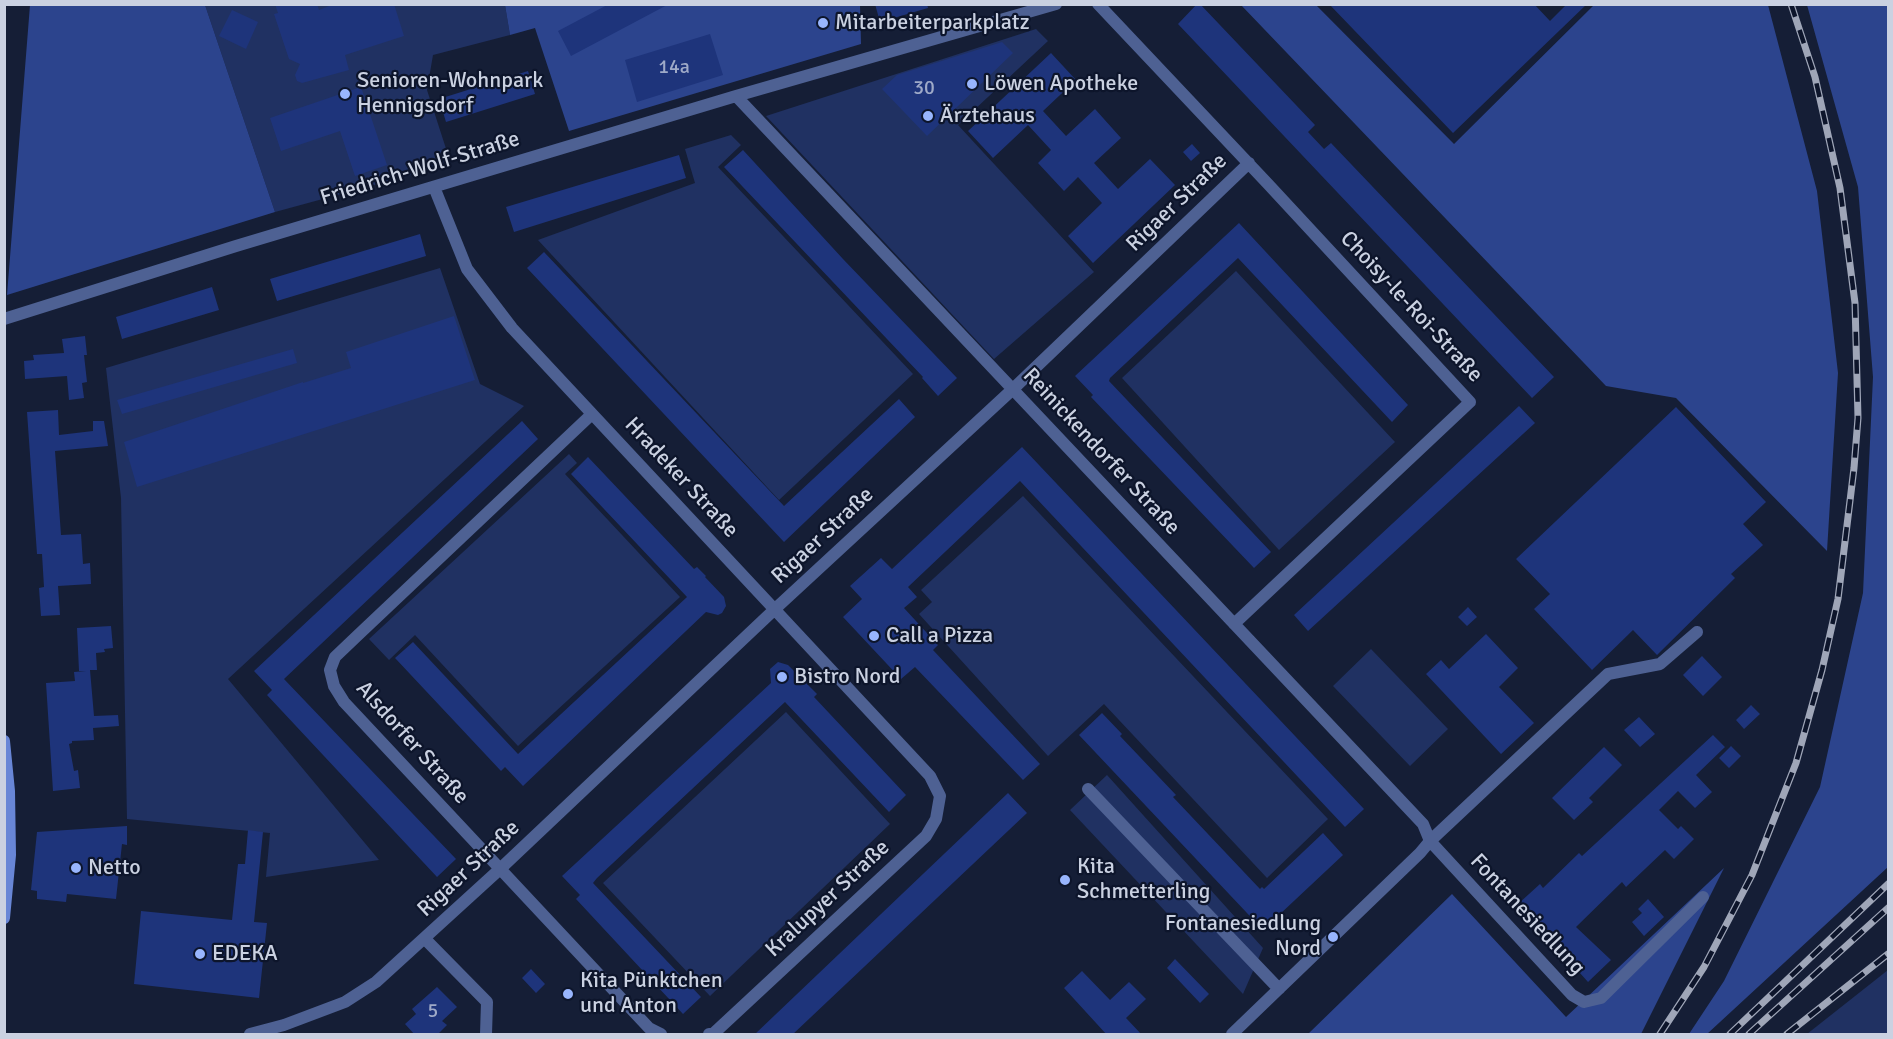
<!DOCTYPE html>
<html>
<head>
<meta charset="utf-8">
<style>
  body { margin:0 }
  #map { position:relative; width:1893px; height:1039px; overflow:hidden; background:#151e36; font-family:Signika,sans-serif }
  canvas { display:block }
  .frame { position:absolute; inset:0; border:6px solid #cad1e1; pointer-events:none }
</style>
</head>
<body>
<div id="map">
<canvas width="1893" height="1039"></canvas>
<div class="frame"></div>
</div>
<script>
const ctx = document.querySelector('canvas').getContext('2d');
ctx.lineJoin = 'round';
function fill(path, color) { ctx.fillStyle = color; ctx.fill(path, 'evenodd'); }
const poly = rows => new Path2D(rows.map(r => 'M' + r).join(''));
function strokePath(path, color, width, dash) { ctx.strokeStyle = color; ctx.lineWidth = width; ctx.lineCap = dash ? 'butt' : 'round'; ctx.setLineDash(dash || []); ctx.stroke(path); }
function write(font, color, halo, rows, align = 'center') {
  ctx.font = font + ' Signika,sans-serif'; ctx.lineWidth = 4.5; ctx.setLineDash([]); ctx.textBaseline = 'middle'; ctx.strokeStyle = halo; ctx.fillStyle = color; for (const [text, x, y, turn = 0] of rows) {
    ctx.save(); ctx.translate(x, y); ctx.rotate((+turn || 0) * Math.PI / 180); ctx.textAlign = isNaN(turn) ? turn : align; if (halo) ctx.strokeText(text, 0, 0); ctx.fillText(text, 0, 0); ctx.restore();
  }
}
const green = poly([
  [205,5,505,5,510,35,433,55,427,90,451,164,275,212],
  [1036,29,1048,41,958,125,1094,272,994,359,766,116],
  [731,135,741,145,718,167,913,374,779,500,538,240,695,183,685,149],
  [440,268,480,384,524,406,228,679,379,860,266,877,270,833,127,819,121,498,106,368],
  [1236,271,1395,442,1279,550,1122,378],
  [569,454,577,463,565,474,680,597,518,746,415,635,389,660,369,639],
  [1023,496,1328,819,1267,878,1104,704,1048,756,919,614,932,602,921,590],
  [1371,649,1448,729,1410,766,1333,686],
  [786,712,890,824,710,996,603,883],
  [1107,775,1263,948,1243,994,1070,810],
  [1888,970,1888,1034,1807,1034]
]);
const forest = poly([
  [30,5,205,5,275,212,7,295],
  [505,5,860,5,861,44,569,131,535,28,510,35],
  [1241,5,1316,5,1454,144,1594,5,1768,5,1817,191,1838,373,1827,551,1676,398,1606,386],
  [1807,5,1888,5,1888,867,1707,1034,1689,1034,1724,981,1820,787,1863,593,1873,377,1858,187],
  [1724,868,1641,1034,1308,1034,1452,894,1566,1017]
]);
const building = poly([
  [275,4,317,4,319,10,334,4,394,4,404,36,345,55,349,70,302,83,297,81,295,75,300,64,289,59,274,14,278,13],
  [609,4,669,4,571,56,558,31],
  [875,4,927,4,928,8,880,22],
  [1197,4,1200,4,1315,125,1308,132,1324,149,1331,143,1554,377,1532,398,1178,24],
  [1329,4,1534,4,1550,21,1567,4,1587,4,1453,133],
  [232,10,258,22,246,49,219,36],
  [710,34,723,75,637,102,625,60],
  [1002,42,1013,53,927,136,882,89,897,75],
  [1051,53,1076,80,1043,111,1066,136,1095,109,1121,138,1094,163,1118,189,1150,159,1175,185,1093,263,1068,236,1102,203,1078,177,1064,191,1038,163,1051,150,1028,125,993,158,968,131],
  [528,71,535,94,446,122,439,99],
  [361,87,387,165,355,176,340,131,281,151,270,118],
  [1192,144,1200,153,1191,161,1183,152],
  [743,150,843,259,957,378,938,396,922,378,923,377,724,167],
  [679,155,686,178,514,232,506,207],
  [1239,223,1408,405,1392,422,1238,258,1110,378,1109,381,1271,552,1254,568,1091,397,1093,395,1075,376],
  [420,234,426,256,277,301,270,279],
  [544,252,784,506,899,399,915,417,784,542,527,268],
  [212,287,219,310,122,339,116,317],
  [454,316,475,380,137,487,124,442,303,382,303,383,351,368,346,352],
  [85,336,87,355,84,355,87,382,82,383,84,398,69,400,67,376,25,379,24,361,34,360,33,355,64,353,62,339],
  [293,349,297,363,122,414,117,400],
  [1519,406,1535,423,1308,631,1294,615],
  [1676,407,1766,502,1743,524,1763,545,1731,574,1735,578,1657,655,1633,630,1592,670,1534,609,1550,594,1516,559],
  [58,410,59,435,93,431,93,421,104,421,108,446,55,451,61,535,81,534,83,564,90,563,91,584,58,586,60,615,41,616,39,588,44,587,42,554,37,554,27,412],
  [522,421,538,439,284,679,456,859,437,877,267,695,272,690,254,671],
  [1022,447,1364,809,1345,827,1020,481,908,587,917,597,904,608,938,645,933,650,1040,764,1023,780,915,667,901,679,843,617,862,599,850,586,881,558,892,569],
  [588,457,694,569,697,567,706,576,705,577,724,597,726,606,722,613,718,615,706,612,523,786,505,767,501,771,395,658,413,642,518,754,687,597,571,474],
  [1468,607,1477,617,1467,626,1458,617],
  [111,626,113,648,104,649,105,652,96,653,97,670,90,670,94,716,118,715,119,726,93,728,94,740,72,741,72,743,69,744,74,771,78,770,80,788,53,791,46,683,75,681,74,672,86,671,79,671,77,628],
  [1486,634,1518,668,1499,687,1534,723,1501,754,1426,674,1441,660,1449,669],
  [1702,656,1722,677,1703,696,1683,675],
  [778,662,788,665,817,694,814,697,906,795,889,812,785,702,597,878,593,883,701,997,683,1014,576,899,580,895,562,876,771,683,770,669],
  [1751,705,1760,714,1744,729,1736,720],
  [1102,713,1122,734,1120,736,1176,795,1173,797,1260,889,1262,887,1264,889,1323,833,1343,855,1263,930,1079,735],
  [1639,717,1655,734,1640,747,1624,730],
  [1713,735,1725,747,1696,775,1712,792,1695,808,1678,791,1659,810,1678,829,1681,826,1694,839,1674,859,1665,850,1626,887,1622,882,1576,927,1611,960,1588,982,1571,963,1575,960,1537,920,1535,922,1518,904,1540,884,1543,888,1579,853,1582,856],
  [1731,746,1741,756,1729,768,1719,758],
  [1604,747,1622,765,1589,798,1593,802,1574,820,1552,798],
  [1008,793,1027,813,792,1035,754,1035],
  [127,826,127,845,122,844,116,899,67,894,66,902,37,899,37,891,31,890,37,832],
  [248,830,263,832,254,922,267,923,259,998,134,984,141,911,232,920,238,864,245,864],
  [1648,899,1664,917,1644,936,1632,922,1642,913,1638,909],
  [1175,959,1209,994,1200,1003,1167,968],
  [531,969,545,984,536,993,522,978],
  [1082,971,1110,1000,1129,982,1146,999,1126,1018,1142,1035,1107,1035,1064,988],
  [437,987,457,1007,442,1021,447,1025,437,1035,415,1035,405,1024,416,1014,412,1009]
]);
const street = poly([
  [1098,4,1268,184,1470,402,1234,624],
  [736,96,1423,824,1430,841,1572,995,1584,1002,1601,998,1703,897],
  [434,187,467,269,512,328,930,776,940,796,936,819,926,836,713,1034,709,1034],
  [4,319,236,246,736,96,1056,4],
  [592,414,357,636,335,657,330,670,334,686,344,702,649,1028,661,1034],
  [1088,789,1279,989],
  [425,939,487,1002,486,1034],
  [250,1034,284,1025,345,1002,376,982,500,869,775,609,1013,389,1249,163],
  [1232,1034,1420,853,1430,841,1608,674,1660,664,1697,632]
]);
const secondary = poly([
  [4,741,9,791,10,855,4,918]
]);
const rail = poly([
  [1660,1034,1704,967,1752,875,1796,763,1822,670,1838,599,1854,468,1858,418,1855,303,1840,188,1815,77,1791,4],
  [1730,1034,1888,884],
  [1749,1034,1888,908],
  [1787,1034,1888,954]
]);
const markers = [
  [823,23,6,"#98b5fd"],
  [972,84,6,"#98b5fd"],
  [345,94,6,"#98b5fd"],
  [928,116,6,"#98b5fd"],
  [874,636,6,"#98b5fd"],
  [782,677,6,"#98b5fd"],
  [76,868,6,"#98b5fd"],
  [1065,880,6,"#98b5fd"],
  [1333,937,6,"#98b5fd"],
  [200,954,6,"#98b5fd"],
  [568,994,6,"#98b5fd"]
];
const numberNames = [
  ["14a",674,68],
  ["30",924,89],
  ["5",433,1012]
];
const poiNames = [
  ["Mitarbeiterparkplatz",835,23],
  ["Senioren-Wohnpark",357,81],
  ["Hennigsdorf",357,106],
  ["Löwen Apotheke",984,84],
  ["Ärztehaus",940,116],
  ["Call a Pizza",886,636],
  ["Bistro Nord",794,677],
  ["Kita",1077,867],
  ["Schmetterling",1077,892],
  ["Netto",88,868],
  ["Fontanesiedlung",1321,924,"right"],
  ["Nord",1321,949,"right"],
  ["EDEKA",212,954],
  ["Kita Pünktchen",580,981],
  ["und Anton",580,1006]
];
const streetNames = [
  ["Friedrich-Wolf-Straße",420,169,-17],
  ["Rigaer Straße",1177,203,-44],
  ["Choisy-le-Roi-Straße",1411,307,47],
  ["Reinickendorfer Straße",1101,452,47],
  ["Hradeker Straße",681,478,47],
  ["Rigaer Straße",823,536,-43],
  ["Alsdorfer Straße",412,743,48],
  ["Rigaer Straße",469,869,-43],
  ["Kralupyer Straße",828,899,-43],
  ["Fontanesiedlung",1527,915,47]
];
fill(green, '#203162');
fill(forest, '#2c448d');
fill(building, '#1e347b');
strokePath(street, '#4e6193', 12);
strokePath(secondary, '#6886d6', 12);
strokePath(rail, '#9fa6b8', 7);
strokePath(rail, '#0d152b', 4.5, [14]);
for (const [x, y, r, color] of markers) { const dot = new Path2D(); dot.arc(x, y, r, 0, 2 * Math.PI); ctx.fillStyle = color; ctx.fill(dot); strokePath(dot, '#0d152b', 2); }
write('20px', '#9faac8', null, numberNames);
write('22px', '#cad1e1', '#0d152b', poiNames, 'left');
write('22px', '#cad1e1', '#0d152b', streetNames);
</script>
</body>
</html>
